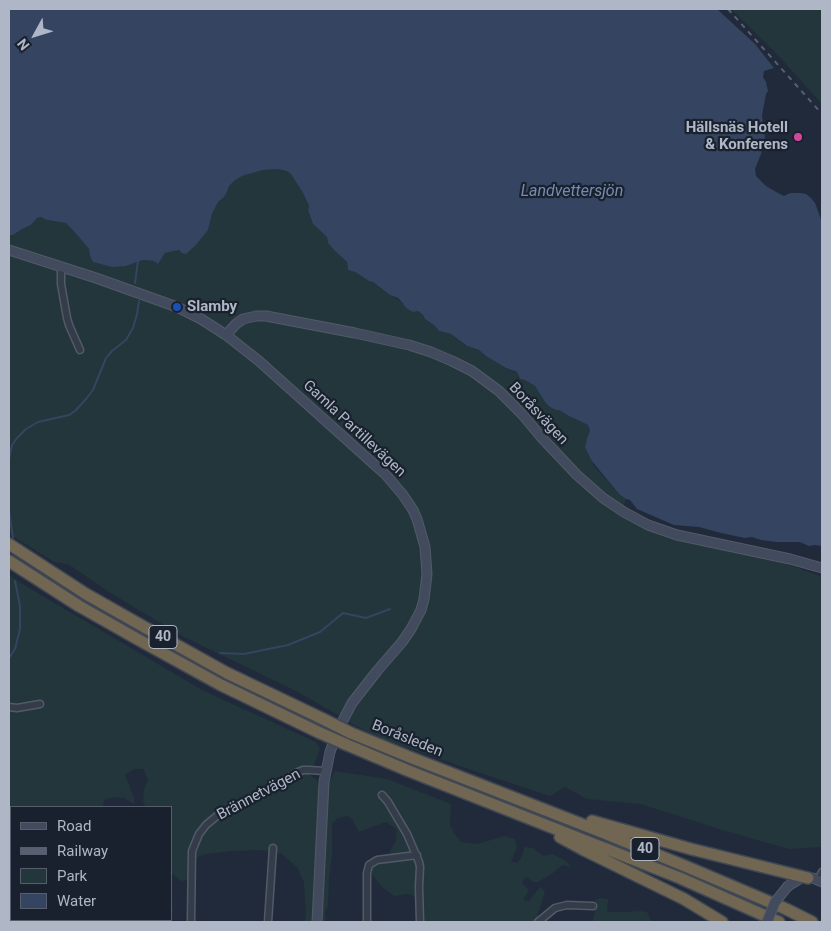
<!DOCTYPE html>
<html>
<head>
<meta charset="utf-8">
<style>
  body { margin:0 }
  #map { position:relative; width:831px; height:931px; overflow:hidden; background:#212a3a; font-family:Roboto,sans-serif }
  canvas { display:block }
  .frame { position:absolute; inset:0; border:10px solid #afb7c6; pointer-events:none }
  .legend { position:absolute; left:10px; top:806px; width:162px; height:115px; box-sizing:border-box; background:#1a212e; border:1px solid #565d6b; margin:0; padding:6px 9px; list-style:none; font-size:15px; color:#afb7c6 }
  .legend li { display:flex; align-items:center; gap:10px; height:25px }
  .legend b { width:25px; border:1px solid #565d6b }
  .north { position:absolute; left:10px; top:10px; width:50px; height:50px; -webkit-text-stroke:4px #1a212e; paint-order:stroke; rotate:231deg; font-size:14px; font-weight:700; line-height:20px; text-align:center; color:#afb7c6 }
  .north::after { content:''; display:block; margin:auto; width:18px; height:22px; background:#afb7c6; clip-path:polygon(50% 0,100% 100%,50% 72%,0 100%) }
</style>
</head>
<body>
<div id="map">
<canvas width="831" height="931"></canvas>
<div class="frame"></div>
<ul class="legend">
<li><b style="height:6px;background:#424b5d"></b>Road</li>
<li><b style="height:6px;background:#566071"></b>Railway</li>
<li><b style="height:14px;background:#23363b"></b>Park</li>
<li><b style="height:14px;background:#344461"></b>Water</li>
</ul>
<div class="north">N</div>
</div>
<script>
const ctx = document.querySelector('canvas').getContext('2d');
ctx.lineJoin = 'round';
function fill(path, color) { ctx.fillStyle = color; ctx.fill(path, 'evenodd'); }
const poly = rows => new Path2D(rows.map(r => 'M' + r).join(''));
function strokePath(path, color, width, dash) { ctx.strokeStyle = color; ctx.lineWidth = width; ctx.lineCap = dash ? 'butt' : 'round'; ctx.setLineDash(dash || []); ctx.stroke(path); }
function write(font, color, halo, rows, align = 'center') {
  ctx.font = font + ' Roboto,sans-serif'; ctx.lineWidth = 4.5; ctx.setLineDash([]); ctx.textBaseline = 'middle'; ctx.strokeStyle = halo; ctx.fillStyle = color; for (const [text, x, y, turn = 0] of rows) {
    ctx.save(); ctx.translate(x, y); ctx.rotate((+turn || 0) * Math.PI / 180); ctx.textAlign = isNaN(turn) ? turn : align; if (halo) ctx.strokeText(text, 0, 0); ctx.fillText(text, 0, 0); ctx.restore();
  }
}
const green = poly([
  [731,9,822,9,822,104,777,54],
  [278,169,290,173,302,191,309,206,308,210,313,224,327,237,328,243,334,250,347,262,348,270,355,272,369,281,373,282,390,295,418,311,423,315,425,319,435,326,439,331,451,334,466,346,479,350,486,356,506,368,517,373,520,379,525,380,535,386,545,402,550,407,556,410,559,410,567,415,588,425,590,431,587,438,585,447,594,466,619,494,626,499,621,514,751,555,793,566,822,577,822,847,789,849,722,830,641,804,587,799,565,787,550,796,480,773,383,739,356,726,326,708,296,691,184,637,109,592,68,564,54,562,9,534,9,235,13,235,22,229,31,225,37,218,41,217,47,220,66,223,79,237,90,249,90,256,126,266,143,260,155,261,158,263,165,253,175,251,196,245,208,230,212,214,218,202,224,197,227,192,229,186,234,181,242,176,263,170],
  [9,575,24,585,204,691,316,742,320,749,310,775,317,780,318,786,329,783,335,771,387,779,451,804,450,825,454,833,461,842,477,844,505,836,515,839,517,848,511,862,517,863,521,858,525,847,533,848,543,856,552,854,566,861,571,867,562,865,553,873,538,882,533,882,527,877,523,880,522,883,529,890,523,900,529,901,540,887,545,892,536,920,533,922,417,922,417,904,414,897,412,895,407,894,394,896,381,886,372,874,367,861,386,860,396,840,397,830,386,822,359,832,352,819,347,816,338,818,332,823,332,856,329,879,328,905,325,913,326,922,304,922,306,916,304,883,298,868,282,854,262,850,232,851,206,854,188,860,188,880,181,881,171,873,171,807,146,807,143,802,144,789,148,780,143,769,134,769,125,775,134,798,134,804,124,798,114,797,104,800,103,807,11,807,11,894,9,895],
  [600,898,608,899,607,912,622,912,640,911,647,912,651,921,649,922,593,922,595,911,595,900],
  [171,905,173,908,171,922,141,922,135,921,133,922,43,922,44,920,171,920]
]);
const water = poly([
  [9,9,717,9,755,44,774,68,764,71,763,77,766,82,768,91,766,94,762,115,765,139,763,149,755,169,756,176,766,186,778,193,784,196,790,193,800,193,806,194,811,198,815,203,822,222,822,546,815,545,809,546,800,542,777,542,761,540,752,537,745,538,721,533,699,527,674,525,637,509,630,500,626,499,619,494,591,460,585,447,587,438,590,431,588,425,567,415,559,410,556,410,550,407,545,402,535,386,525,380,520,379,517,372,506,368,486,356,479,350,467,346,451,334,439,331,435,326,425,319,423,315,418,311,413,312,406,308,402,302,398,298,390,295,373,282,369,281,355,272,348,270,347,262,334,250,328,243,327,237,313,224,308,210,309,206,302,191,290,173,286,171,278,169,263,170,242,176,234,181,229,186,227,192,224,197,218,202,212,214,208,230,196,245,186,254,182,253,179,250,165,253,158,264,154,261,143,260,126,266,112,267,93,262,90,256,89,249,79,237,66,223,47,220,41,217,37,218,31,225,22,229,13,235,9,235]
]);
const stream = poly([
  [135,283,138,261],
  [9,459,12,445,17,438,26,429,38,422,69,415,75,411,86,399,93,390,106,358,112,351,126,340,133,328,137,314,139,301],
  [9,511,13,538],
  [220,653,244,654,288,645,320,632,343,613,366,618,390,609],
  [9,658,15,649,20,629,20,606,15,581]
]);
const street = poly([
  [62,267,61,272,61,284,67,318,69,325,80,350],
  [9,707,17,708,40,704],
  [382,795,388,802,407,834,419,862,420,867,419,887,420,922],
  [818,880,822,872],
  [191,922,192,851,199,834,206,825,218,815,268,790,296,773,303,770,309,770,325,771],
  [268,922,273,848],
  [367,922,367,873,369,865,377,860,417,855],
  [538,922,555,908,567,905,593,906]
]);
const secondary = poly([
  [9,250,96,278,177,307,201,319,226,335,259,361,386,475,403,495,413,510,417,519,425,547,427,574,424,599,421,610,411,629,402,642,377,671,352,703,338,730,330,752,324,782,317,922],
  [226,335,236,324,243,319,256,316,266,316,355,333,409,345,431,352,452,361,472,371,499,391,522,414,542,438,577,475,603,498,624,512,648,525,677,535,790,559,822,568],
  [788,886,801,878,813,878,822,882]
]);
const highway = poly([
  [9,544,86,594,146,628,227,673,323,719],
  [9,561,79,606,139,640,221,685,318,732],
  [351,733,412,758,602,832,685,866,786,909,812,922],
  [345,744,409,771,680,878,779,922],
  [592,821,691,849,808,878],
  [560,837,584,850,684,899,722,922]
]);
const rail = poly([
  [728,9,822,114]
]);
const secondaryBridge = poly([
  [767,922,775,902,788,886]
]);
const highwayBridge = poly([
  [323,719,351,733],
  [318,732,345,744]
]);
const markers = [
  [798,137,5,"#d1479c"],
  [177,307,5,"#1a4fb4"]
];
const shields = [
  [163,637,28],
  [645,849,28]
];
const shieldNames = [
  ["40",163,637],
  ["40",645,849]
];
const poiNames = [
  ["Hällsnäs Hotell",788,128],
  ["& Konferens",788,145],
  ["Slamby",187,307,"left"]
];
const streetNames = [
  ["Boråsvägen",538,414,47],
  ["Gamla Partillevägen",354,429,43],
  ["Boråsleden",407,739,22],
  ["Brännetvägen",259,795,-28]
];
const waterNames = [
  ["Landvettersjön",572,192]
];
fill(green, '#23363b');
fill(water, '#344461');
strokePath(stream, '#344461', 2);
strokePath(street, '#525a68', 9);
strokePath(secondary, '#525a68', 11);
strokePath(highway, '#3f4755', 14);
strokePath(street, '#343c4a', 6);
strokePath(secondary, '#424b5d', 9);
strokePath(highway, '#706651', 11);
strokePath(rail, '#566071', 2, [5, 5]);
strokePath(secondaryBridge, '#525a68', 11, []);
strokePath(highwayBridge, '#3f4755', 14, []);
strokePath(secondaryBridge, '#424b5d', 9);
strokePath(highwayBridge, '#706651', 11);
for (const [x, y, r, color] of markers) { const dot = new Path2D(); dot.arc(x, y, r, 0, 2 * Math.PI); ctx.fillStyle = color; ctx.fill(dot); strokePath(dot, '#1a212e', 2); }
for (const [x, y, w] of shields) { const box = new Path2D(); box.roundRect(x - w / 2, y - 11.5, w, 23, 4); ctx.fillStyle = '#1a212e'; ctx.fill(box); strokePath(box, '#afb7c6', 1); }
write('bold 14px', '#afb7c6', null, shieldNames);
write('bold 15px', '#afb7c6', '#1a212e', poiNames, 'right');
write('15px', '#afb7c6', '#1a212e', streetNames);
write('italic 16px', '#768baf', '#1a212e', waterNames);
</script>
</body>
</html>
